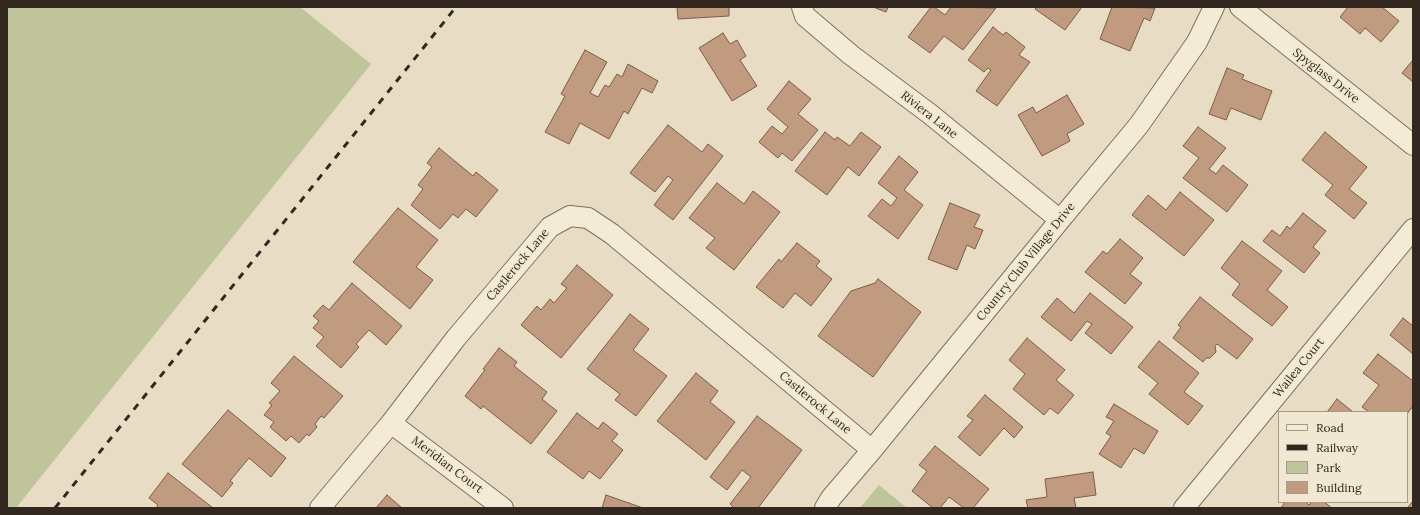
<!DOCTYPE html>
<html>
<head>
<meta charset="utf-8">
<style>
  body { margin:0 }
  #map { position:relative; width:1420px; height:515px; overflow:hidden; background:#e8ddc4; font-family:Lora,serif }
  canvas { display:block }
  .frame { position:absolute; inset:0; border:8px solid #32281f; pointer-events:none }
  .legend { position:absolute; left:1278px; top:411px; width:130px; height:92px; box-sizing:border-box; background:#f0e8d3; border:1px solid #a49b8b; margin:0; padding:5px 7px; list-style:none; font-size:12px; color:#32281f }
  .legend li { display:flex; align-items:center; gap:8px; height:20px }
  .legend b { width:20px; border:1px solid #a49b8b }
</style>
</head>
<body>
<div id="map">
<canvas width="1420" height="515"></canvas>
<div class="frame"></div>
<ul class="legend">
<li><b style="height:5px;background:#f4ebd6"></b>Road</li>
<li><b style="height:5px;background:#32281f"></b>Railway</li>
<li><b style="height:11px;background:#bfc49a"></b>Park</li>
<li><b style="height:11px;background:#c19b7f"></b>Building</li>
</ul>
</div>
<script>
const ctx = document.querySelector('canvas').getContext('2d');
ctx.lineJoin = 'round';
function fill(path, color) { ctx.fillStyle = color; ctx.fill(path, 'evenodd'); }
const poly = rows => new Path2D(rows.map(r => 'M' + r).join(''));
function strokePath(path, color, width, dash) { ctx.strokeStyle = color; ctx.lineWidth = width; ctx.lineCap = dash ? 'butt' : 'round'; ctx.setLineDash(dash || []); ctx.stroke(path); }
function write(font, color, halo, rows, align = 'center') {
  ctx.font = font + ' Lora,serif'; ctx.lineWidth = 4; ctx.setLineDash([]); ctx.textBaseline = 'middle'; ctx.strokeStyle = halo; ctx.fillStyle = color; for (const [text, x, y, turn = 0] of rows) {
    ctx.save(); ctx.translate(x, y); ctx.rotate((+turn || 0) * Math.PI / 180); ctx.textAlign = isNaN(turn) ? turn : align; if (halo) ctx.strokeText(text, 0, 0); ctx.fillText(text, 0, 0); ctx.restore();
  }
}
const green = poly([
  [7,7,300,7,371,64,16,508,7,508],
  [879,485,907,508,860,508]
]);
const building = poly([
  [677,7,729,7,729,16,678,19,677,7],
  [873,7,888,7,886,12,873,7],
  [931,7,934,7,945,15,951,7,996,8,963,50,944,36,930,53,908,37,931,7],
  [1037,7,1082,7,1065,30,1035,9,1037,7],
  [1112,7,1155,8,1150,21,1144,18,1130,51,1100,39,1112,7],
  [1348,7,1382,7,1399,21,1381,42,1365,28,1360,34,1340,17,1348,7],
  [993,27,1003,35,1006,32,1025,47,1019,55,1030,62,997,106,976,91,991,70,988,68,984,72,968,60,993,27],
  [723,33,730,44,737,40,746,56,740,60,757,86,732,101,699,48,723,33],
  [585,50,607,62,590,93,598,97,605,85,609,87,617,74,622,77,628,64,658,81,652,93,642,88,628,114,624,111,609,139,580,123,569,144,545,132,565,96,561,94,585,50],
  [1413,60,1413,82,1402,73,1413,60],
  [1227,68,1244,75,1242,79,1272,91,1261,120,1231,108,1226,120,1209,114,1227,68],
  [789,81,811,99,798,114,818,130,792,161,782,153,778,158,759,142,772,126,782,134,788,127,767,109,789,81],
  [1067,95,1084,124,1067,134,1070,141,1042,156,1018,115,1033,107,1036,113,1067,95],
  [668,125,702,152,708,144,723,156,673,220,654,205,673,180,668,176,655,192,630,173,668,125],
  [1198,127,1226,148,1209,169,1216,174,1223,165,1248,185,1227,212,1183,178,1199,158,1183,146,1198,127],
  [825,132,835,140,837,137,850,146,861,132,881,147,859,176,848,167,827,195,795,171,825,132],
  [1325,132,1367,167,1349,189,1367,203,1354,219,1325,195,1333,185,1302,160,1325,132],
  [439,148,473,176,476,172,498,190,476,217,466,209,458,218,453,214,440,229,411,205,423,189,418,185,432,167,427,163,439,148],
  [899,156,918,172,904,190,923,205,898,239,868,216,882,199,891,206,897,198,878,183,899,156],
  [717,183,744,204,753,191,780,212,734,270,706,248,715,238,689,218,717,183],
  [1180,192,1214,220,1184,256,1132,215,1148,195,1166,210,1180,192],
  [950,203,980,215,974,227,983,230,975,249,967,245,957,270,928,259,950,203],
  [398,208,438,240,416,267,433,280,410,309,353,262,398,208],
  [1303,213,1326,231,1313,247,1320,253,1304,273,1263,241,1272,230,1280,236,1287,226,1290,229,1303,213],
  [1120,239,1143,258,1130,274,1142,283,1125,304,1085,272,1103,251,1107,254,1120,239],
  [1242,241,1282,271,1267,290,1288,307,1272,326,1232,295,1240,284,1221,268,1242,241],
  [797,243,820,261,816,266,832,279,811,306,795,293,783,308,756,287,779,259,781,262,797,243],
  [577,265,613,295,561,358,521,325,537,306,541,310,550,299,554,303,567,288,561,284,577,265],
  [878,279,921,312,873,377,818,336,851,291,875,283,878,279],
  [352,283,402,326,386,345,369,330,356,344,359,347,341,368,316,346,324,337,313,328,319,321,313,316,323,305,329,310,352,283],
  [1090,293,1133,327,1111,354,1085,333,1092,324,1087,321,1071,341,1041,317,1057,298,1074,313,1090,293],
  [1200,297,1253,339,1237,359,1217,344,1215,346,1216,352,1210,358,1206,358,1203,362,1173,338,1181,327,1178,325,1200,297],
  [630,314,649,329,633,350,667,376,636,416,615,400,620,394,587,369,630,314],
  [1403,318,1413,326,1413,354,1390,335,1403,318],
  [1027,338,1065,370,1056,380,1074,395,1058,414,1050,408,1044,415,1013,389,1025,374,1009,360,1027,338],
  [1159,341,1199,373,1184,392,1203,406,1188,425,1149,394,1158,383,1138,367,1159,341],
  [499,348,517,362,514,366,547,392,542,399,557,411,531,444,483,406,481,409,465,396,485,370,483,369,499,348],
  [1378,354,1413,381,1413,406,1407,414,1407,412,1369,412,1362,407,1379,385,1363,373,1378,354],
  [294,356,343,396,324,418,321,416,315,424,317,427,309,436,307,434,299,443,291,436,286,441,270,427,274,422,264,415,272,405,269,403,280,391,271,383,294,356],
  [696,373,718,391,710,402,735,422,706,460,657,421,696,373],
  [985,395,1023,427,1014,438,1004,428,980,456,958,437,973,420,967,416,985,395],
  [1337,399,1353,412,1327,412,1337,399],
  [1114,404,1158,431,1144,454,1134,448,1121,468,1099,454,1111,436,1106,433,1114,421,1106,417,1114,404],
  [228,410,286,458,271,477,249,458,230,481,233,483,222,497,182,464,228,410],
  [577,413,598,429,603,422,618,434,612,441,623,450,600,479,589,471,583,479,547,452,577,413],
  [757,416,802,450,758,508,734,508,730,504,751,477,742,470,727,490,710,477,757,416],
  [935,446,989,489,973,508,964,508,949,497,940,508,933,508,912,491,927,471,919,465,935,446],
  [1093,472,1096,495,1074,498,1076,508,1028,508,1026,500,1047,497,1045,479,1093,472],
  [168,473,213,508,156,508,158,505,149,498,168,473],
  [387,495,402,508,376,508,387,495],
  [606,495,643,508,602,508,606,495],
  [1413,501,1413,508,1407,508,1413,501],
  [1285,502,1305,502,1309,505,1312,502,1324,502,1332,508,1281,508,1285,502]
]);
const minor = poly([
  [802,7,805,16,851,55,930,114,1060,220],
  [1240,7,1413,145],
  [391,423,503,508],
  [320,508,391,423,456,338,550,227,570,216,588,218,612,234,872,450],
  [825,508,831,498,872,450,1060,220,1139,125,1197,42,1214,7],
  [1184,508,1413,229]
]);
const rail = poly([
  [55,508,456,7]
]);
const streetNames = [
  ["Spyglass Drive",1326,76,38],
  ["Riviera Lane",929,115,38],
  ["Country Club Village Drive",1026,262,-51],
  ["Castlerock Lane",518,265,-50],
  ["Wailea Court",1299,368,-51],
  ["Castlerock Lane",815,403,40],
  ["Meridian Court",447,465,37]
];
fill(green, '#bfc49a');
fill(building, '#c19b7f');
strokePath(building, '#7c5c46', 1);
strokePath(minor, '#80705d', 22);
strokePath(minor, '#f4ebd6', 20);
strokePath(rail, '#32281f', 3, [7, 7]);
write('12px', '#32281f', '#f0e8d3', streetNames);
</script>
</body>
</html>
